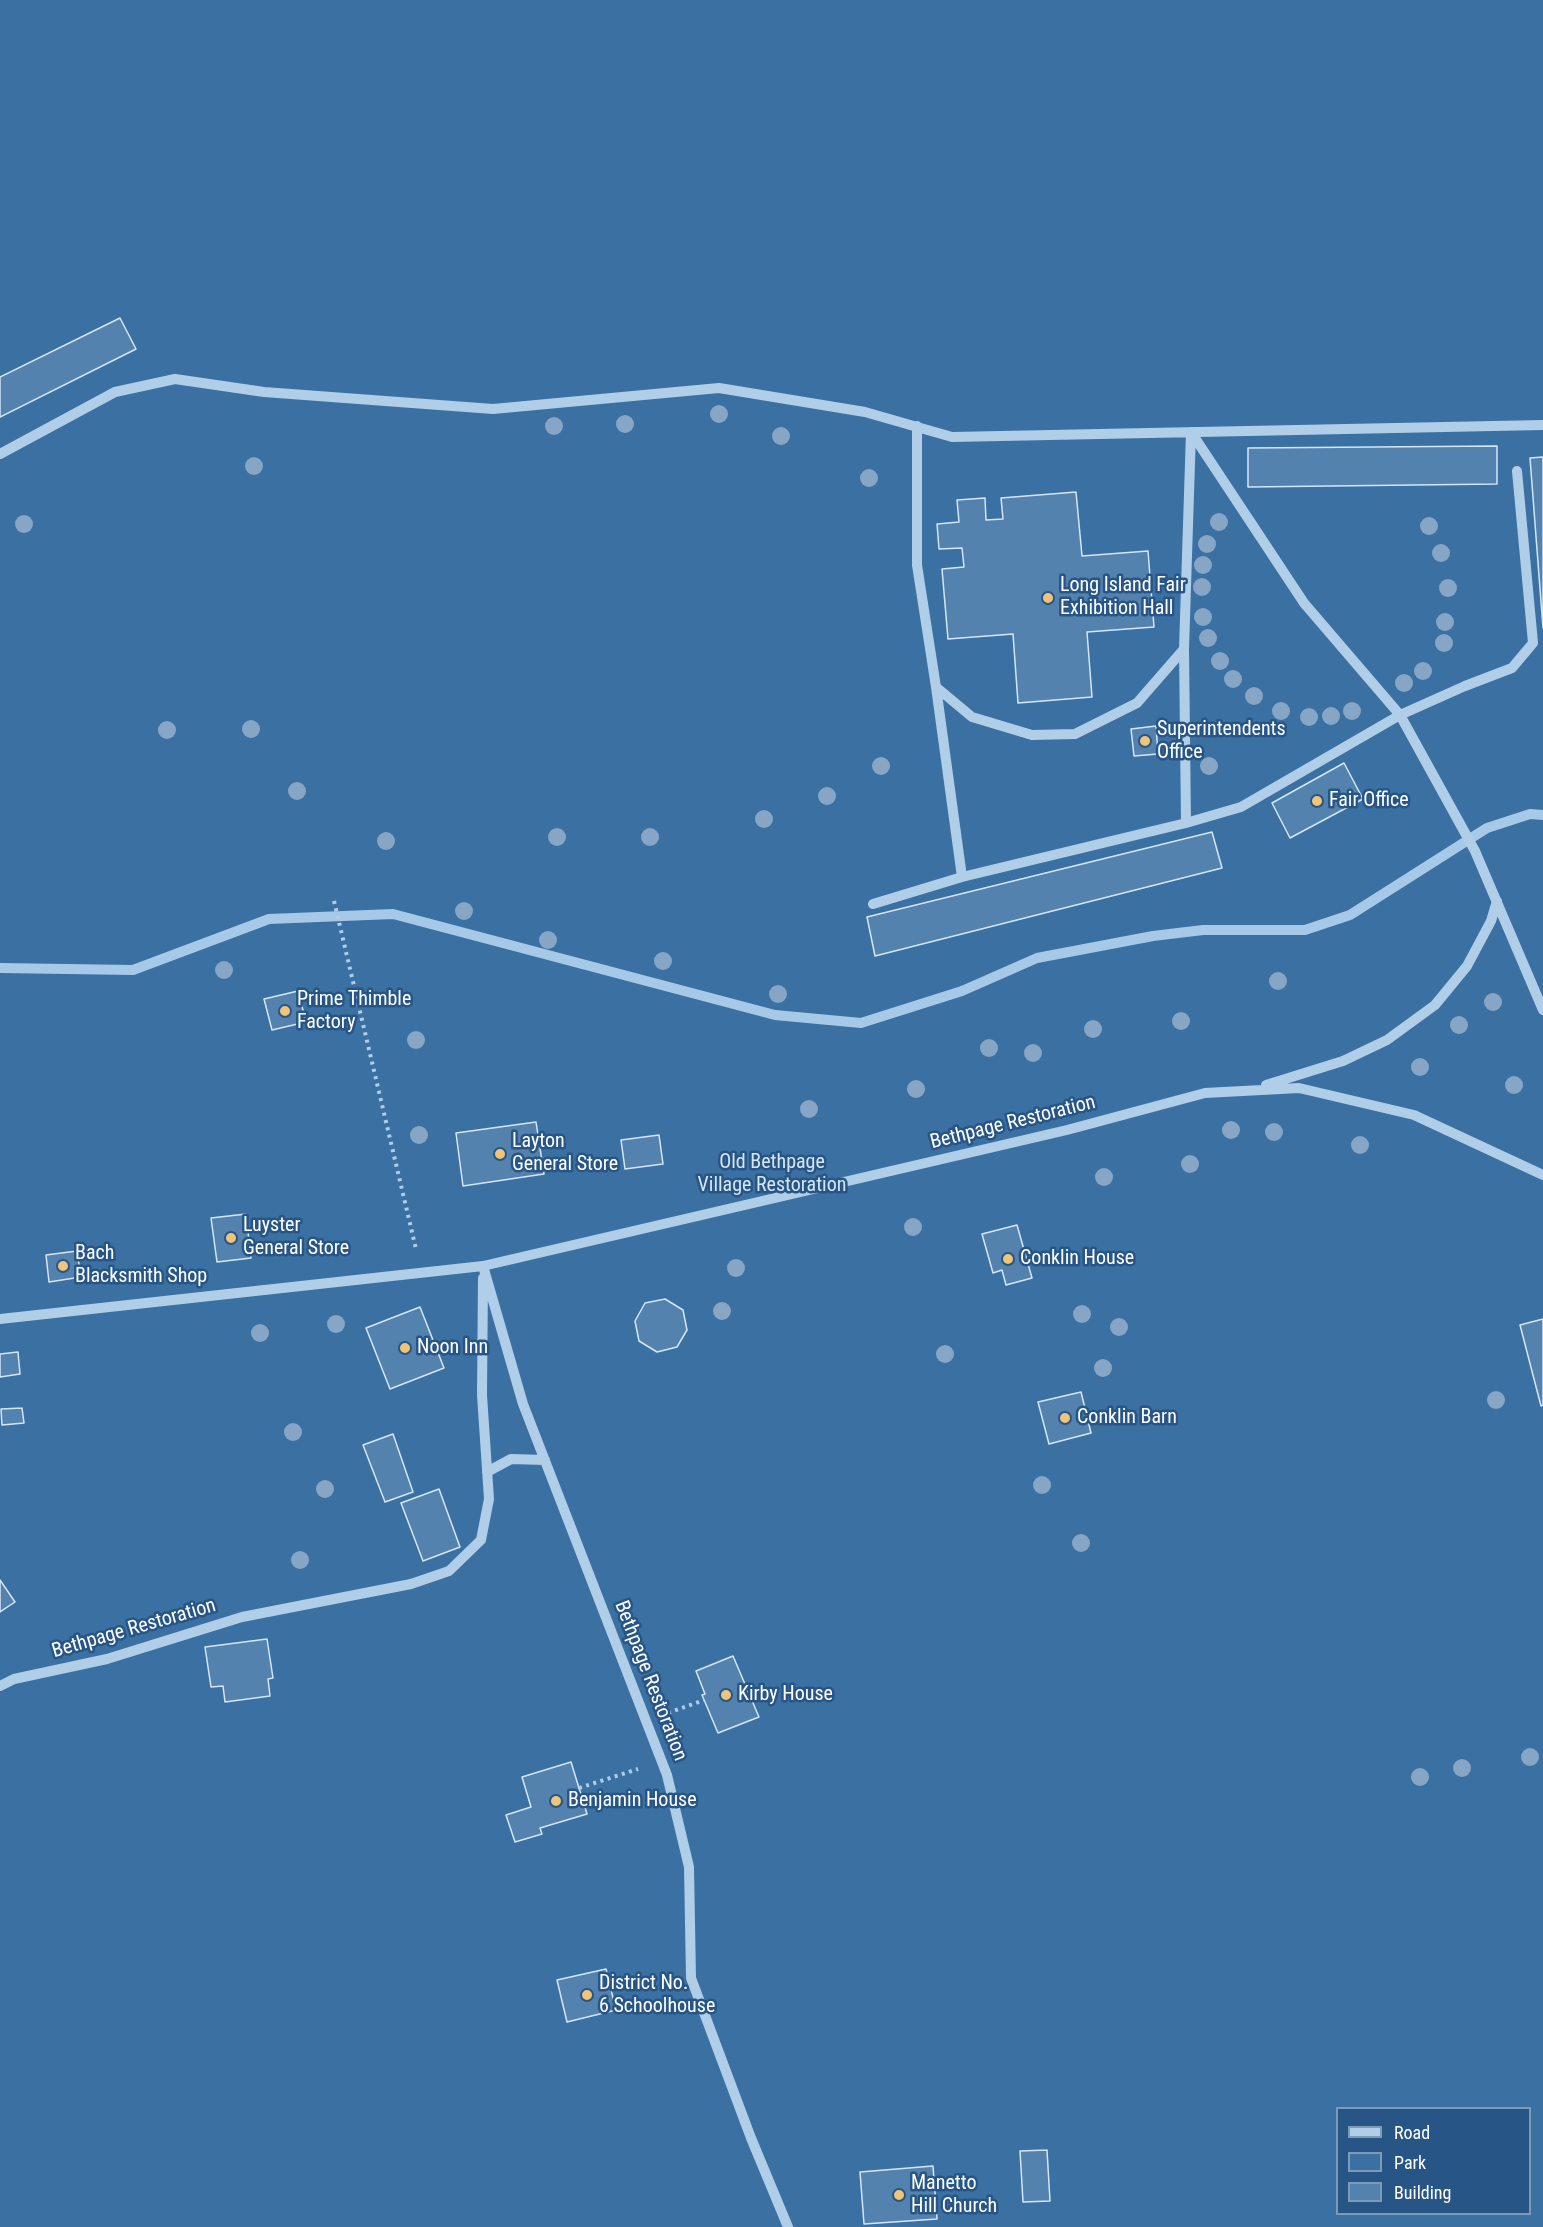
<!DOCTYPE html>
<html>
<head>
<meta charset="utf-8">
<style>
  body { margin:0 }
  #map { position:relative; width:1543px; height:2227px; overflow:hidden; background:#275686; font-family:"Roboto Condensed",sans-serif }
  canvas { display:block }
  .legend { position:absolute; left:1336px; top:2107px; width:195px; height:108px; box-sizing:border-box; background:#275686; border:2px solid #7d9ab6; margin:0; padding:8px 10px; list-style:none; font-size:18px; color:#fff }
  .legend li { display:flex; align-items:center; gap:12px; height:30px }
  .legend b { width:30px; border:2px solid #7d9ab6 }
</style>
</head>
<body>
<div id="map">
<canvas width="1543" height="2227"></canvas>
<ul class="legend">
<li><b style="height:8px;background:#b1cee8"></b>Road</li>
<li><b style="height:16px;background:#3b70a2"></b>Park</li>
<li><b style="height:16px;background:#5382af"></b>Building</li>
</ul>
</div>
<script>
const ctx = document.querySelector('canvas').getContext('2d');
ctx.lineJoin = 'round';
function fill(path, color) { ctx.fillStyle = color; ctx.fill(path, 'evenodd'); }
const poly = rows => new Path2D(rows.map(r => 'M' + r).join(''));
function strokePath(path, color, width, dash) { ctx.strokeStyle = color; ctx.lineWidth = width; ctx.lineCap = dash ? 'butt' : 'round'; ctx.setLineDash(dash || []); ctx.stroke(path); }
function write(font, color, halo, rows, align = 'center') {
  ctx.font = font + ' "Roboto Condensed",sans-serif'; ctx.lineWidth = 5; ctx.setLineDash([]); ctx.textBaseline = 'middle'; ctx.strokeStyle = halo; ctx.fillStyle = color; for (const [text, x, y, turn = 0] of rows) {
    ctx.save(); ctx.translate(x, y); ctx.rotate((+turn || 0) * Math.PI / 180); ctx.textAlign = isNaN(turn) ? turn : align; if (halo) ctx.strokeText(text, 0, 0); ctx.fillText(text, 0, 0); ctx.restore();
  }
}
const green = poly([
  [0,0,1543,0,1543,2227,0,2227],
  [1338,2108,1530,2108,1530,2214,1338,2214]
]);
const stream = poly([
  [0,968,133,970,269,919,393,914,775,1015,861,1023,962,991,1037,958,1153,936,1203,930,1305,930,1350,915,1487,828,1530,814,1543,815]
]);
const building = poly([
  [120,318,136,349,0,417,0,377,120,318],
  [1497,446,1497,484,1248,487,1248,448,1497,446],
  [1543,457,1543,628,1530,458,1543,457],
  [1076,492,1082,556,1148,551,1154,627,1087,632,1092,697,1018,703,1013,634,948,639,942,569,964,567,962,548,939,549,937,524,959,522,957,500,985,498,986,520,1003,519,1001,498,1076,492],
  [1156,726,1158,754,1134,756,1131,729,1156,726],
  [1344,763,1363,799,1290,838,1272,803,1344,763],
  [1212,832,1222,868,875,956,867,917,1212,832],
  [298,991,306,1022,272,1030,264,999,298,991],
  [536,1122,544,1174,463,1186,456,1133,536,1122],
  [659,1135,663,1164,625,1169,621,1140,659,1135],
  [246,1214,251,1258,217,1262,211,1218,246,1214],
  [1017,1225,1032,1278,1006,1285,1002,1270,993,1273,982,1234,1017,1225],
  [77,1251,81,1277,49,1282,46,1255,77,1251],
  [665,1299,683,1310,687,1330,677,1347,657,1352,639,1341,635,1321,645,1303,665,1299],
  [420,1307,444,1368,390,1389,366,1328,420,1307],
  [1543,1319,1543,1405,1541,1406,1520,1325,1543,1319],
  [18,1352,20,1374,0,1377,0,1354,18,1352],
  [1081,1392,1091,1433,1049,1444,1038,1402,1081,1392],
  [22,1408,24,1423,2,1425,1,1409,22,1408],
  [393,1434,413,1492,385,1502,363,1445,393,1434],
  [439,1489,460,1547,423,1561,401,1503,439,1489],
  [0,1580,15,1602,0,1612,0,1580],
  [267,1639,273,1678,268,1679,270,1696,225,1702,223,1686,211,1687,205,1647,267,1639],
  [733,1656,759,1717,718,1733,702,1695,705,1694,696,1671,733,1656],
  [571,1762,587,1814,540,1828,542,1834,515,1842,506,1815,531,1807,522,1777,571,1762],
  [606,1969,616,2010,567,2022,557,1980,606,1969],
  [1047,2150,1050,2201,1023,2202,1020,2151,1047,2150],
  [933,2166,937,2219,864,2224,860,2172,933,2166]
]);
const path = poly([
  [334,901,416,1249],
  [668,1713,704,1700],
  [579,1788,638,1769]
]);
const minor = poly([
  [917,426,917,565,936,687,972,717,1032,735,1075,734,1137,703,1184,649],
  [1191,432,1304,603,1400,715,1475,851,1543,1010],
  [0,454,115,392,175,379,264,392,493,409,719,388,865,412,952,437,1543,425],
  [936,687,962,877],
  [1186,823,1184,649,1191,432],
  [873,904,962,877,1186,823,1241,807,1400,715,1465,686,1512,668,1533,643,1517,471],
  [1266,1085,1343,1061,1387,1040,1435,1005,1467,966,1491,921,1497,901],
  [483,1266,523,1404,667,1775,689,1867,691,1978,751,2138,788,2227],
  [0,1319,483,1266,1067,1130,1205,1093,1299,1088,1414,1115,1543,1175],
  [487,1472,511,1459,545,1460],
  [0,1686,14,1679,107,1659,242,1617,411,1584,449,1571,481,1540,489,1499,482,1395,483,1278]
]);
const trees = [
  [719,414],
  [625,424],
  [554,426],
  [781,436],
  [254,466],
  [869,478],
  [1219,522],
  [24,524],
  [1429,526],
  [1207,544],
  [1441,553],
  [1203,565],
  [1202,587],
  [1448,588],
  [1203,617],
  [1445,622],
  [1208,638],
  [1444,643],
  [1220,661],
  [1423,671],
  [1233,679],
  [1404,683],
  [1254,696],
  [1281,711],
  [1352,711],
  [1331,716],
  [1309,717],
  [251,729],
  [167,730],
  [881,766],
  [1209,766],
  [297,791],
  [827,796],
  [764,819],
  [557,837],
  [650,837],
  [386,841],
  [464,911],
  [548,940],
  [663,961],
  [224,970],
  [1278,981],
  [778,994],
  [1493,1002],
  [1181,1021],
  [1459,1025],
  [1093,1029],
  [416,1040],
  [989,1048],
  [1033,1053],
  [1420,1067],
  [1514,1085],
  [916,1089],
  [809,1109],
  [1231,1130],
  [1274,1132],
  [419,1135],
  [1360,1145],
  [1190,1164],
  [1104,1177],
  [913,1227],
  [736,1268],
  [722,1311],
  [1082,1314],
  [336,1324],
  [1119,1327],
  [260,1333],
  [945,1354],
  [1103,1368],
  [1496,1400],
  [293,1432],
  [1042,1485],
  [325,1489],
  [1081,1543],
  [300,1560],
  [1530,1757],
  [1462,1768],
  [1420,1777]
];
const markers = [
  [1048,598,6,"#f0c577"],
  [1145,741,6,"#f0c577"],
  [1317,801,6,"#f0c577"],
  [285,1011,6,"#f0c577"],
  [500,1154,6,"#f0c577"],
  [231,1238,6,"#f0c577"],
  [1008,1259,6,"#f0c577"],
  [63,1266,6,"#f0c577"],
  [405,1348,6,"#f0c577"],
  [1065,1418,6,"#f0c577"],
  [726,1695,6,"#f0c577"],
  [556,1801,6,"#f0c577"],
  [587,1995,6,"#f0c577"],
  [899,2195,6,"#f0c577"]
];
const poiNames = [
  ["Long Island Fair",1060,586],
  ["Exhibition Hall",1060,609],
  ["Superintendents",1157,730],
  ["Office",1157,753],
  ["Fair Office",1329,801],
  ["Prime Thimble",297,1000],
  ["Factory",297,1023],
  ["Layton",512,1142],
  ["General Store",512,1165],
  ["Luyster",243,1226],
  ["General Store",243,1249],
  ["Bach",75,1254],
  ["Blacksmith Shop",75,1277],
  ["Conklin House",1020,1259],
  ["Noon Inn",417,1348],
  ["Conklin Barn",1077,1418],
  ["Kirby House",738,1695],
  ["Benjamin House",568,1801],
  ["District No.",599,1984],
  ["6 Schoolhouse",599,2007],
  ["Manetto",911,2184],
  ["Hill Church",911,2207]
];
const streetNames = [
  ["Bethpage Restoration",1013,1123,-14],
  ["Bethpage Restoration",134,1629,-16],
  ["Bethpage Restoration",650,1681,69]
];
const parkNames = [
  ["Old Bethpage",772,1163],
  ["Village Restoration",772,1186]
];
fill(green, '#3b70a2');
strokePath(stream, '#a6c9e8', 10);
fill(building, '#5382af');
strokePath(building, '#d5e6f6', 1.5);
strokePath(path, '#b1cee8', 4, [3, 4.5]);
strokePath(minor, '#b1cee8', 10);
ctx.fillStyle = '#87a5c4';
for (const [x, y] of trees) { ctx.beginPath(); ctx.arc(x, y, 9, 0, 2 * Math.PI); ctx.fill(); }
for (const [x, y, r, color] of markers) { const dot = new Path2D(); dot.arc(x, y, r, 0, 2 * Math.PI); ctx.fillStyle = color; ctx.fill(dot); strokePath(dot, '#275686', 2); }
write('20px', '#fff', '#275686', poiNames, 'left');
write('20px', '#fff', '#275686', streetNames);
write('20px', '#d5e6f6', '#275686', parkNames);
</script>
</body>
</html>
